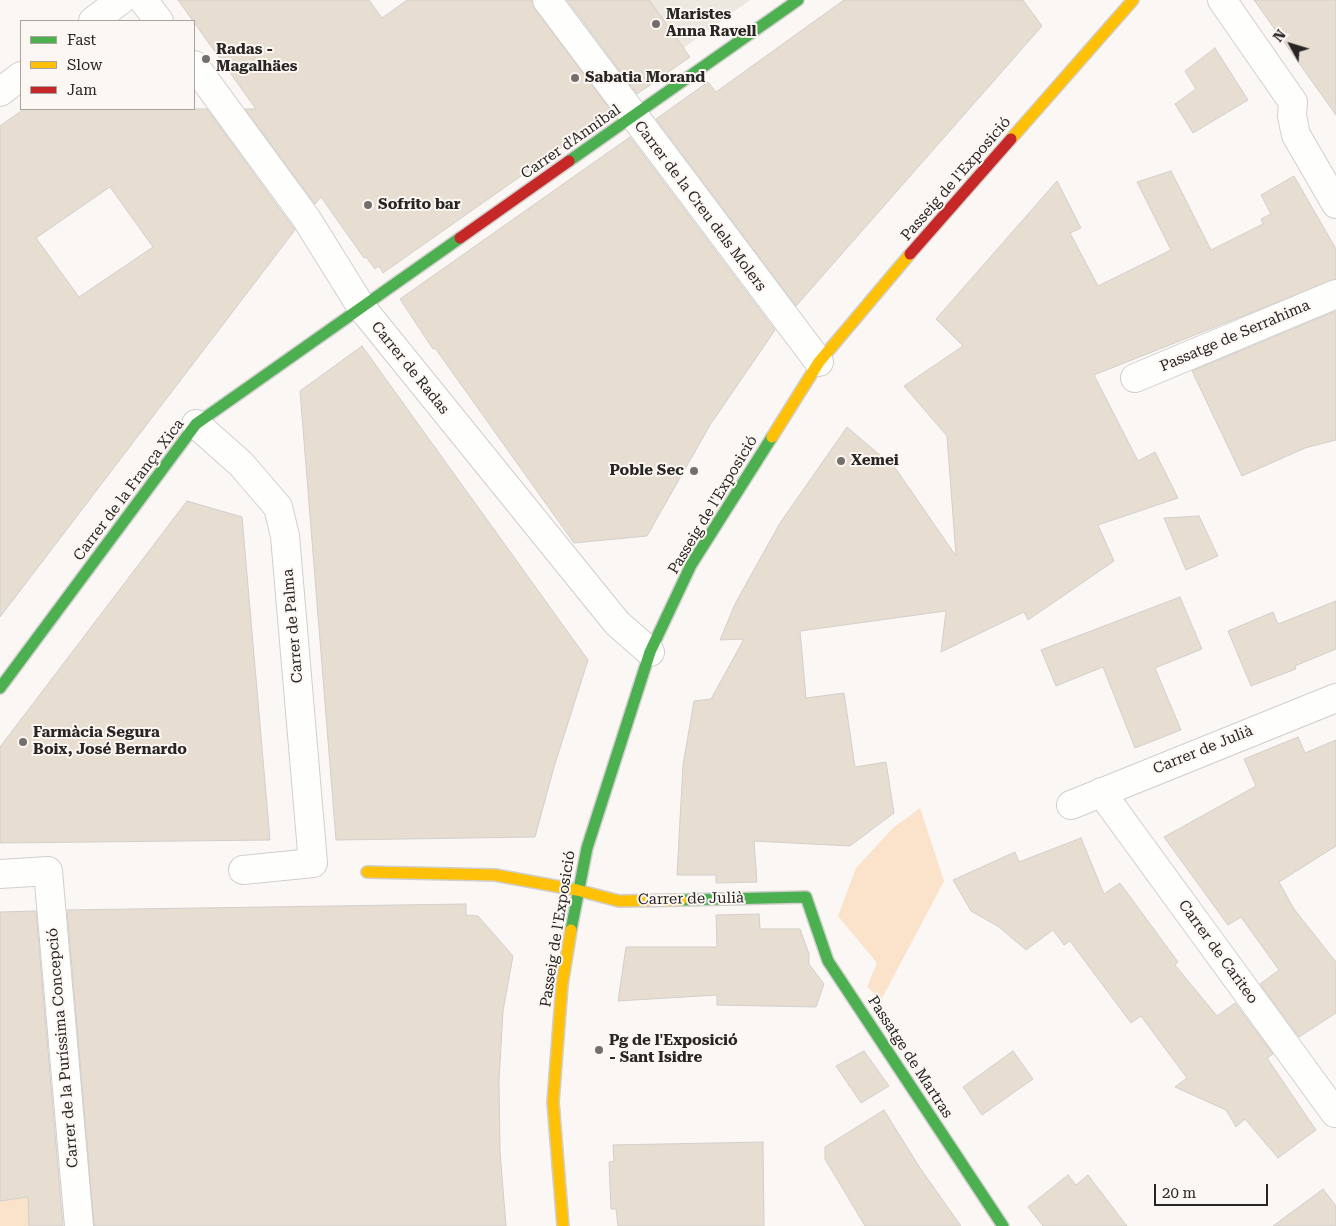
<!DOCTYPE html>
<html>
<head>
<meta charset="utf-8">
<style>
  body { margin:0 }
  #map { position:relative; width:1336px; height:1226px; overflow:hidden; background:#faf7f4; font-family:"Roboto Serif",serif }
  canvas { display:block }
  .legend { position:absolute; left:20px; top:20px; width:175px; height:90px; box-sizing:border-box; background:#fcf7f2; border:1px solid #a7a3a0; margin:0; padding:6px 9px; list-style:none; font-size:15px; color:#282624 }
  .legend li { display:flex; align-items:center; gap:10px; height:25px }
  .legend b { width:25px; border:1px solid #a7a3a0 }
  .north { position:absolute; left:1266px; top:20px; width:50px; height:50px; -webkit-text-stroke:4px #fcf7f2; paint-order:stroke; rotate:309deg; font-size:14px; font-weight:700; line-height:20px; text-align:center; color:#282624 }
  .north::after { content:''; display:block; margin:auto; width:18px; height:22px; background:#282624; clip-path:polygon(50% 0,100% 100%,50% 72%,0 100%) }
  .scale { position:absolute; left:1154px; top:1184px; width:114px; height:22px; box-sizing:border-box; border:2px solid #282624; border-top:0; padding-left:6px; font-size:15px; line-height:18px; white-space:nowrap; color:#282624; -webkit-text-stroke:4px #fcf7f2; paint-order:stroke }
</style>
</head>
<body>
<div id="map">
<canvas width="1336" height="1226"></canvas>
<ul class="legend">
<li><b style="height:6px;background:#4caf50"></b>Fast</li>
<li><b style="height:6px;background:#ffc107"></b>Slow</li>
<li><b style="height:6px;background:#c62828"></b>Jam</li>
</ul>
<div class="north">N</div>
<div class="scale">20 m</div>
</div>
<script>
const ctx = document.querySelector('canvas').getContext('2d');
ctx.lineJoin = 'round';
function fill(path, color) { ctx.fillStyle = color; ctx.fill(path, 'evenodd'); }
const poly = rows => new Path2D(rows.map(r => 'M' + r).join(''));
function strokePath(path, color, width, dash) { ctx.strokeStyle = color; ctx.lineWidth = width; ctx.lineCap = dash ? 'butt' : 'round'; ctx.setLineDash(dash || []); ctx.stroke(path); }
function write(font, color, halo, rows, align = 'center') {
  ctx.font = font + ' "Roboto Serif",serif'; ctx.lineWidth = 4; ctx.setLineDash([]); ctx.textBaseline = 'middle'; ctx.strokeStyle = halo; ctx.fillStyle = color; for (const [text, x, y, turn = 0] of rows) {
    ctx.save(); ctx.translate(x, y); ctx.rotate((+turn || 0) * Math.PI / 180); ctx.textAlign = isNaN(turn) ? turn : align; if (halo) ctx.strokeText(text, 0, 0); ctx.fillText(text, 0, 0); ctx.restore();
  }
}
const built = poly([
  [578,0,750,0,636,82]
]);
const green = poly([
  [920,808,944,881,879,1004,875,994,867,987,877,963,838,916,856,868,892,829],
  [57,1194,61,1226,0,1226,0,1201]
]);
const building = poly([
  [178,0,369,0,382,18,407,0,532,0,535,9,612,112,383,273,379,266,375,269,366,257,364,258,321,197,315,204,245,109,256,109,178,0],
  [567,0,649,0,690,57,637,94,567,0],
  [844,0,1023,0,1042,26,796,306,656,119,708,82,716,92,844,0],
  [1254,0,1336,0,1336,115,1254,0],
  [1215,48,1248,100,1193,133,1175,104,1196,89,1185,71,1215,48],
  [24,109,207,109,295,230,0,617,0,126,24,109],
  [110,187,153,247,79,297,36,238,110,187],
  [630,137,775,330,710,425,647,536,574,543,435,348,433,349,423,334,400,299,630,137],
  [1171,171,1211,250,1263,224,1261,219,1271,214,1261,195,1294,176,1336,249,1336,279,1094,375,1138,461,1155,452,1178,498,1098,525,1114,561,1028,620,1024,612,941,652,946,611,800,631,806,698,844,693,855,767,886,762,894,813,850,846,754,841,757,882,716,883,716,875,677,875,683,765,694,701,711,699,744,639,720,640,735,604,780,523,847,427,896,469,956,556,947,436,904,386,963,346,936,319,1057,181,1081,228,1070,233,1098,286,1171,250,1137,182,1171,171],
  [1336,311,1336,440,1305,448,1242,476,1192,371,1336,311],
  [362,346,588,660,554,767,535,837,336,840,300,391,362,346],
  [187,501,242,517,270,840,0,843,0,747,187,501],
  [1199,516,1218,556,1186,570,1164,518,1199,516],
  [1180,597,1202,649,1155,668,1181,730,1135,748,1103,667,1056,686,1041,650,1180,597],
  [1336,601,1336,649,1295,666,1296,669,1251,686,1228,631,1273,612,1278,624,1336,601],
  [1298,737,1305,753,1336,740,1336,846,1279,882,1294,909,1336,962,1336,1013,1299,1037,1260,984,1279,970,1241,917,1228,925,1164,837,1256,786,1244,759,1298,737],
  [1081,838,1104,894,1120,883,1178,962,1175,965,1217,1016,1235,1003,1273,1054,1267,1058,1316,1130,1278,1158,1245,1119,1236,1127,1226,1110,1175,1087,1187,1078,1141,1016,1131,1023,1070,941,1064,945,1053,930,1026,950,999,927,971,911,953,880,1015,852,1019,862,1081,838],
  [466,904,466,915,478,916,513,956,503,1011,499,1081,500,1151,506,1226,94,1226,67,910,466,904],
  [36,911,63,1226,29,1226,28,1197,0,1201,0,912,36,911],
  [759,914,760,929,800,929,809,954,809,964,824,984,816,1007,717,1005,717,995,618,1001,626,947,717,947,716,915,759,914],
  [864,1051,889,1086,861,1103,836,1066,864,1051],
  [1013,1051,1033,1079,982,1115,963,1087,1013,1051],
  [884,1110,920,1168,961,1226,865,1226,825,1159,825,1147,884,1110],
  [763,1142,764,1226,618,1226,616,1209,611,1209,609,1162,614,1161,613,1145,763,1142],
  [1068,1175,1076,1185,1088,1175,1127,1226,1043,1226,1028,1207,1068,1175],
  [1323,1189,1336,1206,1336,1226,1273,1226,1323,1189]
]);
const street = poly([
  [143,0,159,21],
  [547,0,819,362],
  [1222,0,1293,102,1292,116,1296,135,1336,204],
  [93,21,121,0],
  [194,65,306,218,362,308,617,623,650,652],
  [0,92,21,76],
  [1135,378,1336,294],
  [196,424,241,464,278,507,285,536,313,863,243,870],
  [1101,792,1335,1113],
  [1071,805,1336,698],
  [0,874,48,871,79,1226]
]);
const fast = poly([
  [569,161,798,0],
  [0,688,196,424,460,238],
  [681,900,806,897,828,961,1003,1226],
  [571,930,587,848,650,652,691,565,772,437]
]);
const slow = poly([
  [1011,139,1133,0],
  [772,437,819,362,910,254],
  [367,872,495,875,577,890,619,901,681,900],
  [563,1226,553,1102,562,985,571,930]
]);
const jam = poly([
  [460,238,569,161],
  [910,254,1011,139]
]);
const markers = [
  [656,24,5,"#726f6d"],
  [206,59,5,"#726f6d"],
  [575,78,5,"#726f6d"],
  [368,205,5,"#726f6d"],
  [841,461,5,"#726f6d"],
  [694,471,5,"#726f6d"],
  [23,742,5,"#726f6d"],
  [599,1050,5,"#726f6d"]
];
const poiNames = [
  ["Maristes",666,15],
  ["Anna Ravell",666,32],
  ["Radas -",216,50],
  ["Magalhäes",216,67],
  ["Sabatia Morand",585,78],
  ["Sofrito bar",378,205],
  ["Xemei",851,461],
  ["Poble Sec",684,471,"right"],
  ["Farmàcia Segura",33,733],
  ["Boix, José Bernardo",33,750],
  ["Pg de l'Exposició",609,1041],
  ["- Sant Isidre",609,1058]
];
const streetNames = [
  ["Carrer d'Anníbal",571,142,-35],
  ["Passeig de l'Exposició",956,179,-49],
  ["Carrer de la Creu dels Molers",700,206,53],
  ["Passatge de Serrahima",1235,336,-23],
  ["Carrer de Radas",410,368,51],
  ["Carrer de la França Xica",129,490,-53],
  ["Passeig de l'Exposició",713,505,-59],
  ["Carrer de Palma",293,626,-95],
  ["Carrer de Julià",1203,750,-22],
  ["Carrer de Julià",691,899,-1],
  ["Passeig de l'Exposició",558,929,-81],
  ["Carrer de Cariteo",1218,952,54],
  ["Carrer de la Puríssima Concepció",63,1048,-95],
  ["Passatge de Martras",910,1057,57]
];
fill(built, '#ece7df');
fill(green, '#fae3ca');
fill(building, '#e8ddd1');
strokePath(building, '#d1cfcc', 1);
strokePath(street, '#d1cfcd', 30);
strokePath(fast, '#d1cfcd', 14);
strokePath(slow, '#d1cfcd', 14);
strokePath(jam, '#d1cfcd', 14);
strokePath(street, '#fefefd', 28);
strokePath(fast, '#4caf50', 11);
strokePath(slow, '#ffc107', 11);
strokePath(jam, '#c62828', 11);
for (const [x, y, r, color] of markers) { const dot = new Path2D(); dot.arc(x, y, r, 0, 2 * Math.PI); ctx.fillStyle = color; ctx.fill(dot); strokePath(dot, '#fcf7f2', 2); }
write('bold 15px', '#282624', '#fcf7f2', poiNames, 'left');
write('15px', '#282624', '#fcf7f2', streetNames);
</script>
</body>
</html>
